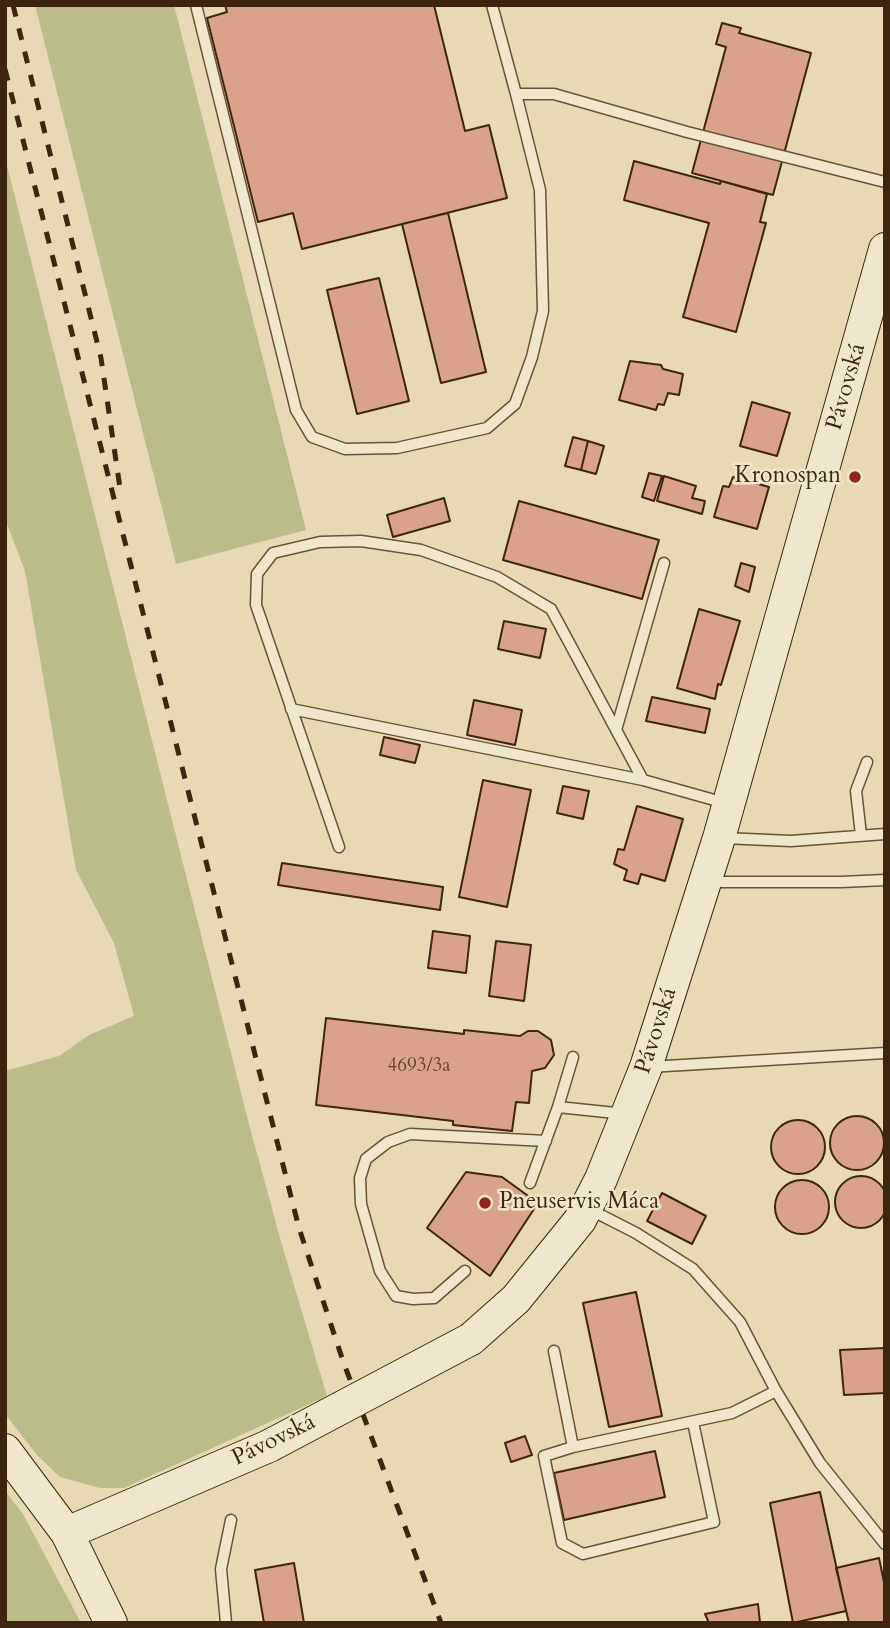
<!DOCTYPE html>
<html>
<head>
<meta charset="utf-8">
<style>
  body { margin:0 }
  #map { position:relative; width:890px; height:1628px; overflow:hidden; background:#e8d8b4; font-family:Cardo,serif }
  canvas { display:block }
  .frame { position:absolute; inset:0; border:7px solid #3d2511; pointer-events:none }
</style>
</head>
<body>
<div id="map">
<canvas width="890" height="1628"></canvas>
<div class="frame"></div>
</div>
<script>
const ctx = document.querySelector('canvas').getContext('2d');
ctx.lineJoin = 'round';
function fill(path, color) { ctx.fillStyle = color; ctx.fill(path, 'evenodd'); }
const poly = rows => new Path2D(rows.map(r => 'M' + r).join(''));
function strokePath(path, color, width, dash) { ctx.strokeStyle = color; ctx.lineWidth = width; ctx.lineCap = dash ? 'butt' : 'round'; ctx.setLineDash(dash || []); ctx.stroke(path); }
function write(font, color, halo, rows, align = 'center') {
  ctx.font = font + ' Cardo,serif'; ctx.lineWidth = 5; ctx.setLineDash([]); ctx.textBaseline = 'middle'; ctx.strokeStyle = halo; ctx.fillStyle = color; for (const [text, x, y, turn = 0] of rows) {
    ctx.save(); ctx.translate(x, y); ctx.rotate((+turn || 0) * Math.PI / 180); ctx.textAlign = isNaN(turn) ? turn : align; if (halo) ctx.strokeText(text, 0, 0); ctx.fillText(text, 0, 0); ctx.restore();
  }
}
const green = poly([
  [35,5,174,5,306,530,176,564],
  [5,158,246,1113,282,1245,327,1396,124,1488,100,1488,60,1477,37,1455,5,1414,5,1071,59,1056,89,1035,134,1016,114,943,76,870,25,571,5,519],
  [5,1491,23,1514,81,1623,5,1623]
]);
const building = poly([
  [225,5,434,5,465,131,489,125,507,198,302,249,293,213,258,222,207,18,227,12,225,5],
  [722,23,741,28,739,33,811,53,773,195,692,173,726,47,716,44,722,23],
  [634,161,720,184,721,181,767,194,760,222,766,223,736,332,683,317,709,223,624,200,634,161],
  [448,213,486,372,441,383,402,224,448,213],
  [379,278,409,401,357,414,327,290,379,278],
  [630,361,661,365,663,369,683,374,679,395,668,393,664,405,658,404,656,410,619,400,630,361],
  [752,402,790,413,777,456,740,446,752,402],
  [573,437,588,441,581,470,565,466,573,437],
  [588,441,604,446,596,474,581,470,588,441],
  [649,473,662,476,654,501,642,497,649,473],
  [664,476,696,486,692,498,705,501,702,514,657,501,664,476],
  [733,477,769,487,757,529,714,517,723,486,729,487,733,477],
  [444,498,450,521,393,537,387,515,444,498],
  [519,501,659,540,642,599,503,560,519,501],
  [741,563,755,567,749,592,735,586,741,563],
  [699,609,740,621,721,685,718,684,715,699,677,688,699,609],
  [504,621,546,629,540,658,498,649,504,621],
  [652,697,710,709,705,733,646,721,652,697],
  [474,700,522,710,515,745,467,735,474,700],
  [384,737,420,745,415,763,380,755,384,737],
  [483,780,531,790,507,907,459,897,483,780],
  [563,786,589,791,583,819,557,813,563,786],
  [637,806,683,819,665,881,641,874,638,884,624,880,627,870,614,864,618,849,624,850,637,806],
  [282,863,443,887,440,910,278,885,282,863],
  [433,931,470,936,466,973,428,968,433,931],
  [496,941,531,945,524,1001,489,996,496,941],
  [326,1018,464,1034,464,1030,520,1036,528,1031,538,1031,551,1040,554,1055,545,1068,532,1071,529,1103,516,1102,512,1131,453,1125,453,1121,316,1105,326,1018],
  '830 1143a27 27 0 1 1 54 0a27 27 0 1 1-54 0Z',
  '771 1147a27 27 0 1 1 54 0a27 27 0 1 1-54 0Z',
  [466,1172,502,1177,538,1203,490,1276,427,1228,466,1172],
  '835 1202a26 26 0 1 1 52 0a26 26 0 1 1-52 0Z',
  '775 1207a27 27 0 1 1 54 0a27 27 0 1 1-54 0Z',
  [662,1193,706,1216,692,1244,647,1221,662,1193],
  [636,1292,662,1416,609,1427,583,1303,636,1292],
  [885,1348,885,1393,844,1395,840,1350,885,1348],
  [525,1436,532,1455,511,1462,505,1443,525,1436],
  [655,1451,665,1497,564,1520,554,1473,655,1451],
  [820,1492,846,1611,793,1623,770,1503,820,1492],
  [879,1558,885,1587,885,1623,849,1623,836,1568,879,1558],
  [294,1563,304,1623,264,1623,255,1570,294,1563],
  [758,1604,760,1623,709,1623,705,1614,758,1604]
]);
const lane = poly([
  [196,5,296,410,312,437,345,449,397,448,487,428,515,404,532,357,543,311,540,190,516,94],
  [492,5,516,94,554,94,687,132,885,182],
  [291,709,643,780],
  [616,730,664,563],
  [861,835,856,791,867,762],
  [723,838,791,841,885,834],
  [339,847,256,605,257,574,273,553,320,542,361,541,421,550,497,577,551,609,643,780,725,803],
  [708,882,841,882,885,880],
  [649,1067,885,1053],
  [558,1107,625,1114],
  [530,1183,558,1107,573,1057],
  [589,1209,636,1233,693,1269,740,1322,776,1391,820,1463,885,1544],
  [465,1271,434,1298,413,1299,396,1296,380,1271,361,1204,360,1178,366,1159,388,1142,410,1134,546,1141],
  [554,1351,573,1447,732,1413,776,1391],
  [573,1447,544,1456,562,1543,583,1554,714,1522,693,1422],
  [226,1623,221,1569,231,1520]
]);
const secondary = poly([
  [471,1339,516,1299,580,1220,601,1179,646,1067,719,838,885,249],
  [5,1450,67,1533,111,1623],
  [67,1533,269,1446]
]);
const rail = poly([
  [13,5,101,358,121,495],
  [5,69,299,1228,343,1361,441,1623]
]);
const secondaryBridge = poly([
  [269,1446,471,1339]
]);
const markers = [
  [855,477,7,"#8f2418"],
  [485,1203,7,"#8f2418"]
];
const numberNames = [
  ["4693/3a",419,1067]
];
const streetNames = [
  ["Pávovská",847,387,-74],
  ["Pávovská",657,1031,-72],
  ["Pávovská",274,1441,-26]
];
const poiNames = [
  ["Kronospan",841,477],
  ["Pneuservis Máca",499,1203,"left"]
];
fill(green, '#bbbd89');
fill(building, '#daa28d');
strokePath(building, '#3d2511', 2);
strokePath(lane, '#68523a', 13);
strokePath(secondary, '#3d2511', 34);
strokePath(lane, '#f0e6ce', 10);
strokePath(secondary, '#f0e6ce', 32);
strokePath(rail, '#3d2511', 5, [12, 12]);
strokePath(secondaryBridge, '#3d2511', 34, []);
strokePath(secondaryBridge, '#f0e6ce', 32);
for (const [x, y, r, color] of markers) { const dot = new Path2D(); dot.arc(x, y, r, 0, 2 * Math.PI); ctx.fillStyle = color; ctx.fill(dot); strokePath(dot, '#f0e6ce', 2.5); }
write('19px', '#644430', null, numberNames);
write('23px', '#3d2511', '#f0e6ce', streetNames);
write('23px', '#3d2511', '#f0e6ce', poiNames, 'right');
</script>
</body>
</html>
